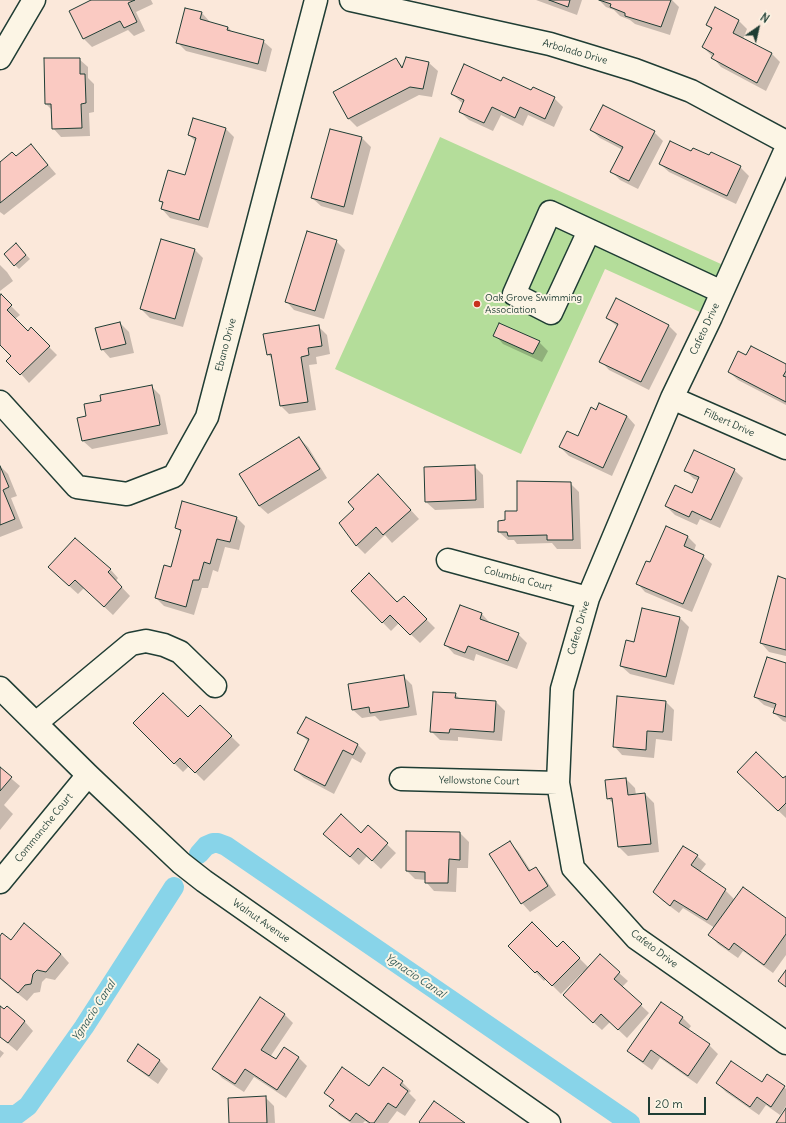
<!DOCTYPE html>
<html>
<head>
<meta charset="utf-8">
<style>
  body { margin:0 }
  #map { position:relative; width:786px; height:1123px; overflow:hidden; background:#fbe8da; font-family:Delius,sans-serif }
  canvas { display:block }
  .north { position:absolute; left:738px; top:8px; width:40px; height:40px; -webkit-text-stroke:3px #fcf5e5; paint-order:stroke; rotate:34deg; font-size:11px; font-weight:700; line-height:16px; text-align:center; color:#1f3d34 }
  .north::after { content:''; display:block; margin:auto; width:14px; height:18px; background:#1f3d34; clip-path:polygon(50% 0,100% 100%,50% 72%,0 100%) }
  .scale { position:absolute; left:648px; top:1097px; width:58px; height:18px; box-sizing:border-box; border:2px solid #1f3d34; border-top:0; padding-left:5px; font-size:12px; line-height:14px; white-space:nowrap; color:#1f3d34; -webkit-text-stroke:3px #fcf5e5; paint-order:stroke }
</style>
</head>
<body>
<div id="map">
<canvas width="786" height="1123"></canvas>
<div class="north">N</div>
<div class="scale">20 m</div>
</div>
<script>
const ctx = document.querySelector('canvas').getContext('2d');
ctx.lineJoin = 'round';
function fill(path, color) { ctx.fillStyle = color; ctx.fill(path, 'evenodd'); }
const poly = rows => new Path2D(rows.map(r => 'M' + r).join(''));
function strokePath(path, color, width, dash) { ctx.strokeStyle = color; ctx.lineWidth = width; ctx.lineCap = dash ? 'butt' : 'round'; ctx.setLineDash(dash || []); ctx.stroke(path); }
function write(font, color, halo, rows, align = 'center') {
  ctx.font = font + ' Delius,sans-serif'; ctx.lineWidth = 4; ctx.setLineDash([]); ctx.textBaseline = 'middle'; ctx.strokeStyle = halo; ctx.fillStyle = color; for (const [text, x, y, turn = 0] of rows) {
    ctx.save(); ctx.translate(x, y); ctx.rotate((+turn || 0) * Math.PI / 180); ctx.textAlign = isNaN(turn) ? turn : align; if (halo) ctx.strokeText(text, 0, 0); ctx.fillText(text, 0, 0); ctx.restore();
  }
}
const green = poly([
  [440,137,732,269,711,317,605,269,521,454,335,369]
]);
const shadow = poly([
  [93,0,151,0,153,4,136,12,145,31,134,36,128,30,92,47,84,39],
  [536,0,582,0,577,15],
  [599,0,672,0,679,7,670,35,635,24,630,20,620,16,614,10,606,7],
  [716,9,739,21,747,29,743,39,772,54,780,62,766,91,721,67,713,58,713,57,703,47,712,30,708,25],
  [202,13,210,22,210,23,228,27,233,33,263,41,272,49,266,72,186,51,177,42],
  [407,58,429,63,438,71,432,97,419,95,357,127,349,119,334,93,396,59,403,67],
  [79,59,88,67,88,78,94,84,94,112,89,113,90,136,61,137,53,128,52,110,46,104],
  [501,83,554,98,563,107,554,127,528,115,523,126,501,115,493,131,469,120,460,112,464,104,461,102,452,94],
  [225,128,234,137,208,228,170,218,162,209,163,204,160,201,186,176,196,142,189,135],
  [331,130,362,138,371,147,353,215,321,206,312,198],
  [591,130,654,132,663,141,638,189,620,180,612,172,623,150,600,138],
  [31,145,39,154,56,174,4,215,0,212,0,163,16,157],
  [692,152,709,157,711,153,740,167,749,176,736,204,669,172,660,164],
  [336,241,345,250,324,319,294,310,286,301],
  [20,248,30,259,19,269,15,265],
  [194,249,203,258,183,327,150,318,141,309],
  [0,265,7,272,13,281,0,291],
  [1,296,20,315,15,319,28,332,31,329,57,355,29,383,21,374,12,357,0,344,0,297],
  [616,299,669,326,677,334,649,390,609,370,601,361,618,327,607,318],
  [120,323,129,332,134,353,110,358,102,349],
  [318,326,327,335,330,354,316,357,317,364,309,365,316,410,289,414,281,406,273,360,268,354],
  [495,335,539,342,548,351,542,362,503,344],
  [747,356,786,365,786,405,738,380,729,372],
  [151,386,160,395,168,434,92,449,83,441,78,419,88,417],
  [596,411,627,416,635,425,612,476,569,456,560,447,578,437],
  [299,438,308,447,327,478,268,514,259,506,240,475],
  [0,466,8,474,17,496,11,498,23,528,0,537],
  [474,466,483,475,484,508,435,510,426,502],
  [685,470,734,470,743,478,720,528,700,519,697,525,675,515,666,506,693,494,699,481,694,479],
  [570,483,579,492,581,549,557,549,552,543,517,544,514,540,508,540,499,532,506,521,518,512],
  [387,484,419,519,392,543,385,535,365,554,356,545],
  [237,518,245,526,239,550,225,547,218,572,213,570,208,588,202,588,194,615,164,606,156,598,172,568,182,533,176,527],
  [688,537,696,545,694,551,703,556,712,564,692,612,645,592,637,583,651,564],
  [110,569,118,578,116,581,130,596,113,615,84,588,78,594,58,576],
  [786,580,786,656,769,652,761,643],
  [352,591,397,604,404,597,435,628,420,643,399,623,391,631],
  [460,606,482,614,490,623,518,634,527,643,517,669,476,654,474,661,454,654,446,645],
  [643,609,680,618,689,627,674,685,630,674,621,666,634,643],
  [786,664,786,722,783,721,774,713,775,709,764,705,755,697],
  [404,677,412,685,417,715,380,721,375,716,362,718,353,710],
  [455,694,460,699,496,702,505,711,502,741,458,737,458,741,440,740,431,731],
  [666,702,674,710,672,741,656,739,654,758,622,755,614,746],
  [200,706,240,745,204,781,189,766,183,772,134,723,188,719],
  [306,719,358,745,366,753,361,763,352,758,334,794,304,778,295,770,309,742,299,733],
  [0,769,20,786,4,805,13,814,0,830],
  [786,777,786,818,747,781,783,780],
  [626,779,635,788,636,795,645,794,654,803,659,852,628,856,619,847,614,805,608,798],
  [368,826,396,853,381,869,367,856,359,865,333,842,361,834],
  [407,832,460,833,469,842,468,868,457,868,456,892,434,891,426,882,426,880,415,879,407,871],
  [509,842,518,851,531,871,536,868,544,877,556,895,530,912,522,903],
  [697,856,706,864,700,872,725,890,735,900,786,920,786,955,773,973,743,951,738,958,718,944,710,935,715,928,683,908,679,913,663,901,654,892],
  [0,937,11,941,61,954,69,963,55,980,46,978,42,982,40,992,34,993,27,1001,0,979],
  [563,942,589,968,619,973,628,981,622,987,649,1013,627,1038,610,1022,602,1030,573,1004,584,973,583,972,561,994,546,979,544,981,509,946,557,948],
  [0,1007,4,1011,7,1007,25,1022,33,1031,17,1051,0,1037],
  [285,1015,293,1023,270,1057,276,1061,284,1048,299,1058,307,1066,286,1098,254,1077,244,1092,222,1078,214,1069],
  [682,1017,691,1026,688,1030,709,1045,718,1054,697,1084,660,1058,652,1070,637,1059,628,1051],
  [139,1046,160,1061,168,1069,158,1084,137,1069,128,1061],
  [0,1050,4,1053,0,1058],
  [383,1068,402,1082,411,1091,409,1093,416,1100,405,1116,397,1111,388,1123,368,1123,365,1121,363,1123,351,1123,339,1115,331,1106,334,1101,325,1092,369,1088],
  [717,1083,762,1083,784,1087,786,1089,786,1106,780,1115,766,1105,759,1115,726,1092],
  [265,1097,274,1106,275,1123,230,1123]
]);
const canal = poly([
  [199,854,206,846,213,843,218,843,226,846,630,1123],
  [0,1115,16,1115,28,1106,84,1027,174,887]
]);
const building = poly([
  [91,0,135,0,128,3,137,22,124,28,120,21,83,39,69,11,91,0],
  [549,0,570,0,568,7,549,0],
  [599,0,671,0,661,27,625,16,625,13,610,7,611,4,599,0],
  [715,7,739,20,733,33,772,53,757,83,711,58,714,54,702,47,712,28,706,25,715,7],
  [185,8,202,12,200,19,228,27,227,30,264,40,258,64,176,43,185,8],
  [406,57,429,62,423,89,410,87,348,119,333,92,396,58,402,68,406,57],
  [44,58,80,58,80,74,85,74,86,103,81,104,82,128,52,129,51,104,45,104,44,58],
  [464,64,501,81,503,77,531,90,533,87,555,97,545,119,520,107,515,118,492,107,484,123,459,112,464,100,451,94,464,64],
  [603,105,655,131,629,181,610,172,623,147,590,130,603,105],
  [193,118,226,128,199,220,161,209,163,202,159,201,168,170,185,175,196,138,188,135,193,118],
  [330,129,362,137,344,207,311,198,330,129],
  [670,141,691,151,693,148,709,155,711,152,741,166,727,196,659,164,670,141],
  [31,144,48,165,0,203,0,162,12,152,16,156,31,144],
  [307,231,337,240,315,311,285,302,307,231],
  [161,239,195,249,175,319,140,309,161,239],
  [16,243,26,255,14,266,4,254,16,243],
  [1,294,12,305,7,310,28,331,31,327,50,346,20,375,6,361,11,356,0,345,0,296,1,294],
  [616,298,669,325,641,382,599,362,618,324,606,318,616,298],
  [120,322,126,344,101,350,95,328,120,322],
  [499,323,540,341,533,354,493,336,499,323],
  [319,325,322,346,308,348,309,355,301,357,308,402,280,406,271,354,267,355,263,334,319,325],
  [751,346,786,364,786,371,783,376,786,377,786,402,728,372,738,351,746,355,751,346],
  [152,385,160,425,82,441,77,418,86,416,84,404,101,401,100,395,152,385],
  [599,403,627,416,603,468,559,447,567,431,578,436,591,407,596,410,599,403],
  [299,437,320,469,259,506,239,474,299,437],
  [694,450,735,469,711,520,692,511,689,517,665,506,675,485,692,493,699,477,684,471,694,450],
  [475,465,476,500,425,502,424,467,475,465],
  [0,466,9,487,3,490,15,519,0,525,0,466],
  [378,474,411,510,383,535,376,527,356,546,339,523,354,509,348,502,378,474],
  [517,481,571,482,573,540,547,540,547,535,508,536,507,532,498,532,498,521,505,520,505,511,517,511,517,481],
  [182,501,237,517,230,542,217,539,210,564,204,562,199,580,193,580,186,607,155,598,164,565,171,567,181,530,175,528,182,501],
  [666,526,688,536,684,546,704,555,683,604,636,584,646,561,650,562,666,526],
  [75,538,111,569,108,572,122,587,104,607,75,580,69,586,48,567,75,538],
  [369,573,397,602,404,596,427,619,410,635,390,615,382,623,351,591,369,573],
  [778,576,786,579,786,650,760,643,778,576],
  [460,605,482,613,480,619,519,633,508,661,468,646,465,653,444,645,460,605],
  [642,608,680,617,666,677,620,666,626,640,634,642,642,608],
  [767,657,786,663,786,717,773,713,776,704,754,697,767,657],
  [404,675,409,707,370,713,369,707,352,710,348,684,404,675],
  [433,692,456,693,455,698,496,701,494,732,450,729,449,733,430,732,433,692],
  [163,693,188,717,200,705,232,736,195,773,180,758,174,764,133,723,163,693],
  [617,696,666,701,663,732,647,731,646,750,613,747,617,696],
  [306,717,358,744,353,755,343,750,325,786,294,770,309,739,297,733,306,717],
  [756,752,783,778,786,776,786,803,778,811,737,772,756,752],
  [0,767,12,777,0,791,0,767],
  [626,778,628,795,645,793,651,844,618,847,612,798,607,799,605,780,626,778],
  [341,814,361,833,368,825,388,843,372,861,358,848,350,857,323,834,341,814],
  [406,831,460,832,460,860,449,859,448,883,425,883,425,872,406,871,406,831],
  [510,841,529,871,536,867,548,886,521,904,489,854,510,841],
  [683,846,698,855,691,865,726,889,707,920,674,900,670,906,653,892,683,846],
  [743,887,786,918,786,934,764,965,734,943,729,950,708,935,743,887],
  [532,922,557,947,563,941,580,958,552,986,537,971,535,973,508,946,532,922],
  [24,923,61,954,46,972,37,970,33,974,31,984,25,985,18,993,0,978,0,936,2,933,11,940,24,923],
  [600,954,620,972,614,979,642,1004,618,1030,601,1014,593,1023,563,995,600,954],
  [786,970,786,987,778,981,786,970],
  [260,997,285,1014,261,1050,276,1059,284,1047,299,1057,277,1090,245,1069,235,1084,212,1069,260,997],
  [661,1002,683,1017,679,1023,710,1044,688,1076,651,1050,643,1062,627,1051,661,1002],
  [0,1006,4,1009,7,1006,25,1021,8,1043,0,1037,0,1006],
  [138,1044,160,1060,149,1076,127,1061,138,1044],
  [731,1061,762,1082,767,1074,785,1086,771,1107,757,1097,750,1107,716,1083,731,1061],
  [342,1067,369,1086,383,1067,403,1081,400,1085,408,1091,396,1108,388,1103,374,1123,370,1123,356,1113,350,1121,329,1106,334,1100,324,1093,342,1067],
  [266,1096,267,1123,229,1123,228,1098,266,1096],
  [434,1101,465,1123,420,1123,419,1122,434,1101],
  [786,1108,786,1123,776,1123,786,1108]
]);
const minor = poly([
  [351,0,550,44,635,70,691,91,786,142],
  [0,58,34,0],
  [786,149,711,317,672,398,588,598,562,689,558,783,573,868,636,938,786,1043],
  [589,231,551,313,514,294,550,212,722,292],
  [672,398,786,448],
  [0,402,77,487,127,494,174,476,207,417,316,0],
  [448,560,588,598],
  [0,688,88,775,181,863,204,881,549,1123],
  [36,723,131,644,146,641,164,645,180,652,215,686],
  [401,779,558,783],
  [0,882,88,775]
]);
const markers = [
  [477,304,4,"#c8321e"]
];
const streetNames = [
  ["Arbolado Drive",575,52,16],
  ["Cafeto Drive",705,329,-65],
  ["Ebano Drive",226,345,-75],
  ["Filbert Drive",729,423,24],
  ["Columbia Court",518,579,15],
  ["Cafeto Drive",579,628,-74],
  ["Yellowstone Court",479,781,1],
  ["Commanche Court",44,828,-51],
  ["Walnut Avenue",261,921,35],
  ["Cafeto Drive",654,949,37]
];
const poiNames = [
  ["Oak Grove Swimming",485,298],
  ["Association",485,310]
];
const waterNames = [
  ["Ygnacio Canal",415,976,34],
  ["Ygnacio Canal",94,1011,-57]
];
fill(green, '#b4dd9a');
fill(shadow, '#0003');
strokePath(canal, '#88d4e9', 20);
fill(building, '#facac2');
strokePath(building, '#1f3d34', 1);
strokePath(minor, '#1f3d34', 25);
strokePath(minor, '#fcf5e5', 22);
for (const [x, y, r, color] of markers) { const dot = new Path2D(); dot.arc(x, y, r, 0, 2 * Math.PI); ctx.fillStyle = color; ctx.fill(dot); strokePath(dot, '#fcf5e5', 1.5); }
write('10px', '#1f3d34', '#fcf5e5', streetNames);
write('10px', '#1f3d34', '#fcf5e5', poiNames, 'left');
write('italic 11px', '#345b58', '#fcf5e5', waterNames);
</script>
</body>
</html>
